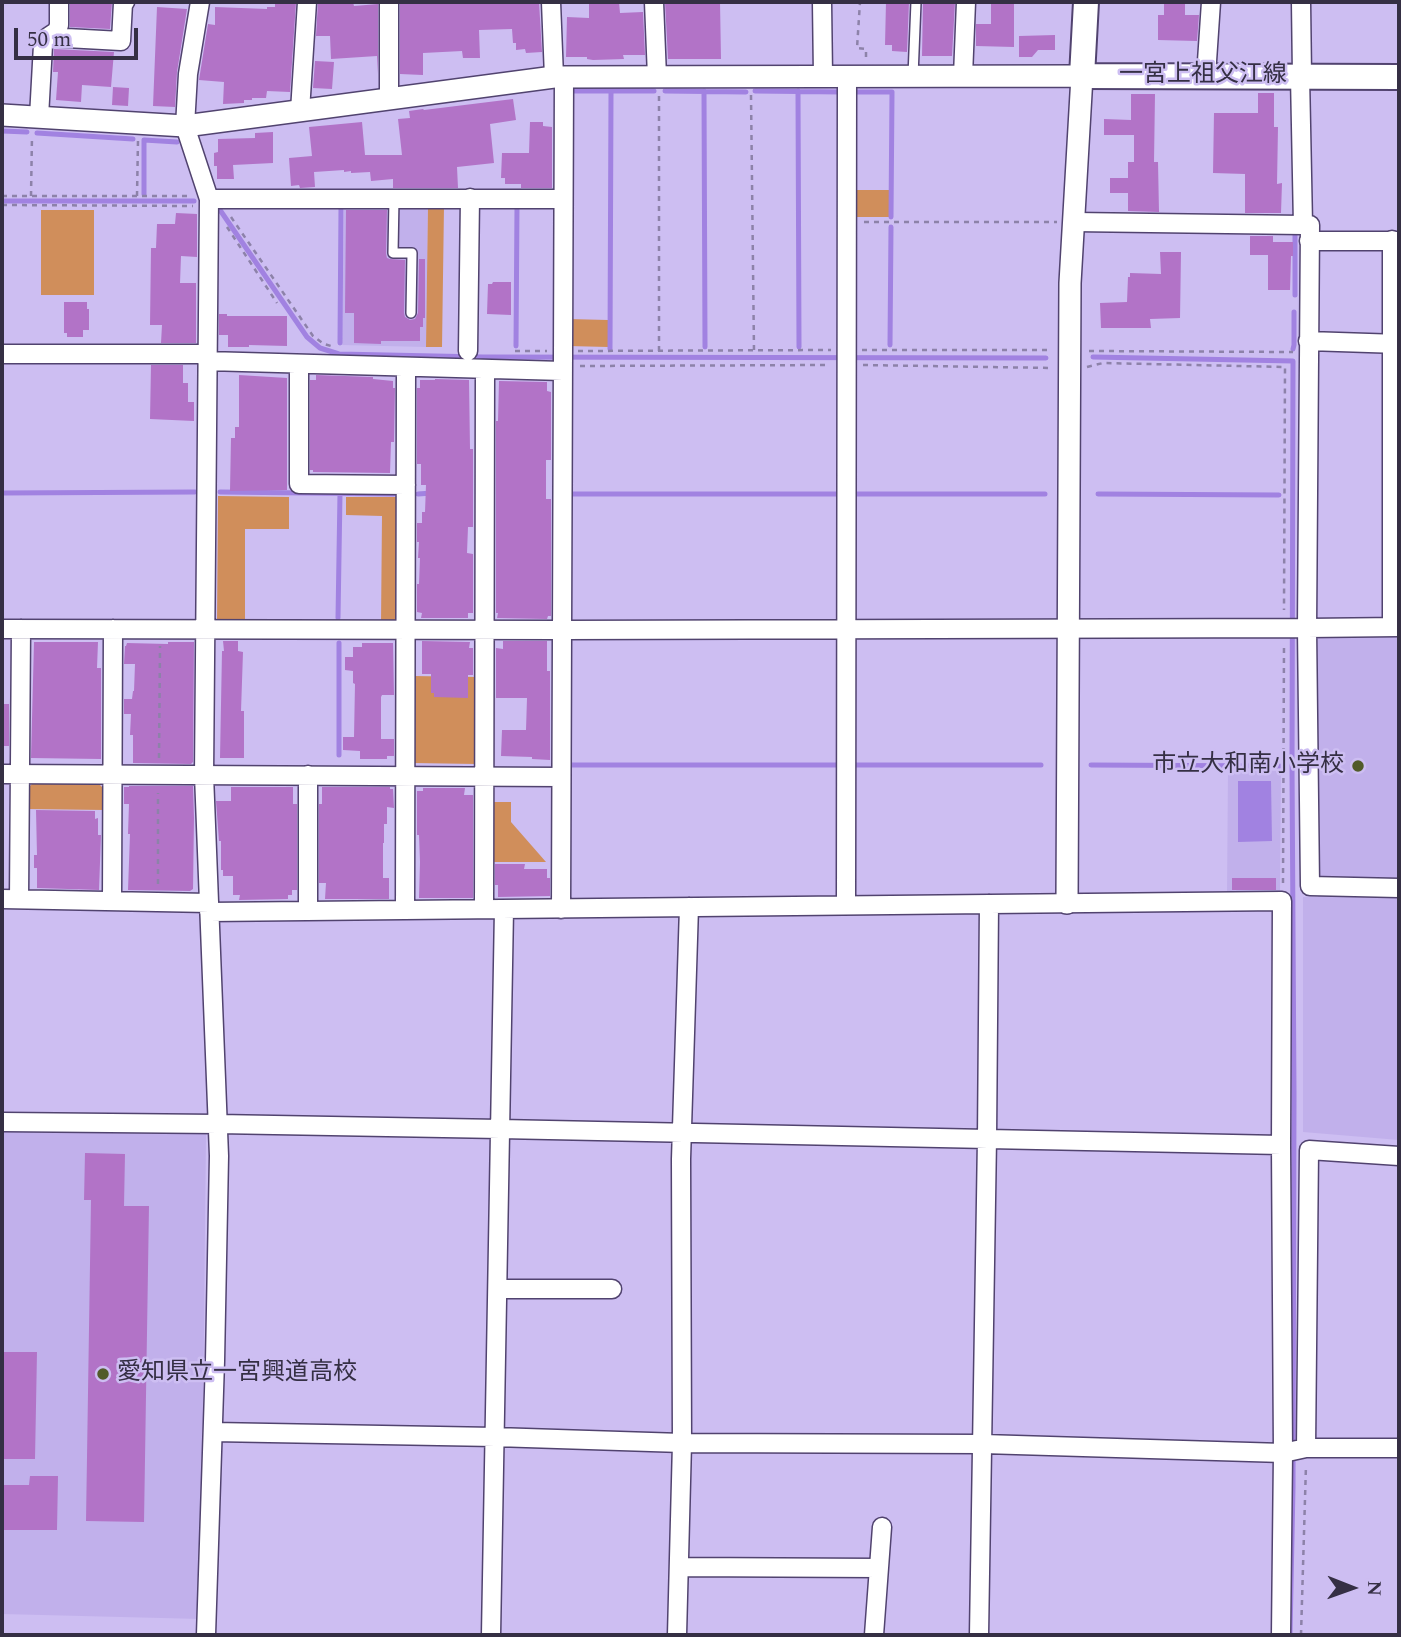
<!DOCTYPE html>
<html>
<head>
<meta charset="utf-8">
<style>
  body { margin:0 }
  #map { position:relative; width:1401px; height:1637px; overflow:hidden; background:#cdbef2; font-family:Spectral,serif }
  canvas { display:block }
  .frame { position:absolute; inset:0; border:4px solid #352f44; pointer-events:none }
  .north { position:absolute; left:1317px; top:1553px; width:70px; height:70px; -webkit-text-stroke:5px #cdbef2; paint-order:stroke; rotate:91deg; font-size:19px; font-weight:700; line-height:28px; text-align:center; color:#352f44 }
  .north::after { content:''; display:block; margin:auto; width:24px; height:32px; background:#352f44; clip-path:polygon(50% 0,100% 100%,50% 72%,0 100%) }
  .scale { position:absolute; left:14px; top:28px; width:124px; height:32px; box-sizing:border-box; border:4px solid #352f44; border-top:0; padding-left:9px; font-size:21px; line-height:24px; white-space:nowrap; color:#352f44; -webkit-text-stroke:5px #cdbef2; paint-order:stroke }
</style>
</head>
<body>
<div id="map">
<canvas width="1401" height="1637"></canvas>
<div class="frame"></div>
<div class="north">N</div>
<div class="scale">50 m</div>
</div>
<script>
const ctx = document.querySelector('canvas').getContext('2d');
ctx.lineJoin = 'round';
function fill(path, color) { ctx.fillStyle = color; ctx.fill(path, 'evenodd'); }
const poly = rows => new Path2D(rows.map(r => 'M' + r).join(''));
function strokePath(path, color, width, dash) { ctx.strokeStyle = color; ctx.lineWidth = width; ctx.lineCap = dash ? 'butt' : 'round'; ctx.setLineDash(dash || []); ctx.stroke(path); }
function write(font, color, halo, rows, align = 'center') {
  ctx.font = font + ' Spectral,"Noto Sans JP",serif'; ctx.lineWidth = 5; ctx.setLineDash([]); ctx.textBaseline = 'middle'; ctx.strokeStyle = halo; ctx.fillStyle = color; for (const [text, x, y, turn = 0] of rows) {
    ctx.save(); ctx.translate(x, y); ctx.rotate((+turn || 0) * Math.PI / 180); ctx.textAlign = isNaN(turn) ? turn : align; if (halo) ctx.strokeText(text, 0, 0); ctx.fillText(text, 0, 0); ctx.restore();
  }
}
const built = poly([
  [344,206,428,207,426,347,342,345],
  [1399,634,1399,1140,1303,1132,1303,897,1318,897,1317,635],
  [1228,770,1281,771,1280,896,1227,895],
  [2,1132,206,1134,201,1619,2,1614]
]);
const green = poly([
  [853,190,889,190,889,217,853,217],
  [444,206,442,347,426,347,428,207],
  [41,210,94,210,94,295,41,295],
  [568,319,608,320,608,347,568,346],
  [218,496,289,497,289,529,245,529,245,624,217,623],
  [346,497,400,497,399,623,381,623,382,516,346,515],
  [413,676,478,677,476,764,412,763],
  [32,784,99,784,105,790,105,810,27,809,28,788],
  [494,802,511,802,511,822,546,862,494,862]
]);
const water = poly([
  [1238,781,1271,781,1272,841,1238,842]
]);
const stream = poly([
  [573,91,654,91],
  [665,91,746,92],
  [704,91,705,347],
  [755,91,841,92],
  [798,91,799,347],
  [853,92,892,92,891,217],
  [2,131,27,132],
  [37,133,133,139],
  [144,140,177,142],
  [144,194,144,140],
  [2,201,194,201],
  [220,210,307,337,320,348,339,354,483,357,1046,358],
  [1295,295,1295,231],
  [340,343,341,207],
  [890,345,891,227],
  [516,346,517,206],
  [610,349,611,91],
  [1293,349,1294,345,1294,312],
  [1093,357,1293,361,1292,766,1294,1094,1293,1487,1290,1635],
  [220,492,394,494],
  [2,493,195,492],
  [418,494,432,493],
  [573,494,839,494],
  [852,494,1045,494],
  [1098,494,1279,495],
  [338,618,340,493],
  [339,643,339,755],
  [568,765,837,765],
  [852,765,1041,765],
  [1091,765,1280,766]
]);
const building = poly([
  [70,2,112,2,110,29,70,27],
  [275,2,296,2,290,92,267,91,266,98,252,98,252,100,244,100,244,103,223,104,224,82,199,80,208,24,215,25,215,7,267,9,267,7,275,7],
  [318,2,353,2,354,6,378,4,378,74,377,56,331,59,330,36,316,36],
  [400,2,539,2,542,52,526,53,525,49,516,50,516,43,513,43,512,29,479,30,480,58,463,58,462,51,423,53,423,75,400,74],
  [589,2,619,2,620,13,643,12,645,55,623,55,624,59,593,60,587,59,587,57,566,57,567,17,589,18],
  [665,2,720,2,721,59,668,59],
  [886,2,909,2,907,52,892,51,892,45,885,45],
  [923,2,955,2,952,56,922,56],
  [991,2,1014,2,1014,47,976,46,976,24,991,24],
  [1164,2,1185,2,1185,15,1199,15,1197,41,1158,40,1158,15,1164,15],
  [157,7,187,9,177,72,175,107,153,106],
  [1055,35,1055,50,1038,50,1032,57,1019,57,1019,36],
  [54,49,114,52,111,87,82,85,81,102,56,100,58,72,53,72],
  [315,61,334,62,332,89,313,88],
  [113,87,129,88,128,106,112,105],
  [1258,93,1274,93,1274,127,1278,127,1277,184,1282,183,1281,213,1245,213,1245,174,1213,173,1214,113,1258,113],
  [1131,94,1155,94,1154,162,1158,162,1159,212,1128,211,1128,193,1110,193,1110,178,1128,178,1128,162,1134,162,1134,135,1104,135,1104,119,1131,120],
  [513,99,516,120,490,124,494,163,457,167,458,188,393,188,393,179,371,181,370,172,351,173,351,171,344,172,344,170,314,172,315,187,300,188,299,185,291,186,289,158,312,156,309,127,362,122,365,155,402,155,398,119,410,118,409,111,423,109,424,110],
  [530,122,543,122,543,126,552,127,552,188,521,188,521,184,505,184,505,178,501,178,502,153,529,153],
  [273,132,273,163,233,165,234,179,217,179,217,166,214,166,214,153,218,152,218,139,255,138,255,133],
  [346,210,387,210,386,254,387,258,390,259,405,260,404,313,405,317,410,320,415,319,418,313,419,259,425,259,425,318,423,318,423,327,420,327,420,341,381,341,381,344,354,343,354,313,345,313],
  [176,213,197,214,197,257,181,256,180,283,196,283,196,343,161,343,162,325,150,325,151,248,156,248,157,224,175,224],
  [1250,236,1273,236,1273,242,1293,242,1293,256,1291,256,1290,290,1268,290,1268,255,1250,255],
  [1160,252,1181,252,1180,318,1150,319,1151,328,1101,328,1100,303,1127,302,1128,277,1130,277,1130,273,1161,274],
  [493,282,511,282,511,315,487,314,488,284,492,284],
  [64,302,87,302,87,309,89,309,89,330,83,330,83,337,67,337,67,333,64,333],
  [219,314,227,314,227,316,287,316,287,346,249,345,249,347,228,347,228,335,219,335],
  [151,365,183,365,183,383,188,383,188,402,194,402,194,421,150,419],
  [239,375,287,378,287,490,230,491,231,438,235,438,235,427,239,427],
  [316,375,373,377,373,379,393,381,393,388,395,388,394,442,391,442,390,473,313,472,313,470,310,470,310,380,316,380],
  [435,379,469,380,470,449,473,449,473,527,468,527,467,553,473,554,473,613,468,613,468,618,421,618,422,613,417,612,417,584,419,584,420,558,418,558,419,542,417,542,417,523,422,523,422,512,425,512,426,485,421,485,421,464,417,464,417,388,420,388,420,380,435,380],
  [499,381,547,382,547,391,551,392,551,460,546,460,546,499,551,499,551,616,548,616,547,619,497,618,498,613,496,613,496,421,498,421],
  [223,641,238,641,238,651,243,652,241,711,244,711,244,758,220,758,222,651,224,651],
  [422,641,470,642,469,648,473,648,473,675,468,675,468,698,434,697,434,693,431,693,431,674,422,674],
  [503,641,547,641,547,671,550,671,550,760,532,759,532,757,501,756,502,730,526,730,527,698,496,698,496,648,503,649],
  [34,642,98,642,97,668,101,668,101,759,31,758],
  [168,642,194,642,193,762,191,764,133,763,133,735,130,735,131,714,124,714,124,699,132,699,133,691,134,691,135,664,124,664,125,646,126,646,127,643,168,644],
  [362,643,393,643,394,695,382,695,381,697,381,739,394,739,394,756,387,756,387,759,360,759,360,751,343,750,343,737,354,737,355,684,353,683,353,671,345,670,345,657,353,657,353,647,362,647],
  [2,704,9,704,9,746,2,746],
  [129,786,193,786,194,818,193,889,190,891,128,890,130,834,128,834,129,804,124,804,124,787,129,787],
  [231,787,293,787,293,804,297,804,297,890,292,890,292,895,288,895,288,899,239,900,240,895,233,895,233,876,223,876,223,870,221,870,221,841,219,841,216,801,231,801],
  [322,787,390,787,390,789,393,789,394,808,387,807,387,824,384,824,384,843,383,843,383,878,389,878,389,899,325,899,326,883,319,883,319,804,322,804],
  [423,788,465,788,464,795,473,795,473,898,419,898,420,862,419,835,417,835,417,791,423,791],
  [36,810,95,811,95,819,98,818,98,835,101,835,99,890,37,888,37,868,34,868,34,855,37,855],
  [495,864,525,864,524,869,547,869,547,878,550,878,550,896,498,897,498,885,495,885],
  [1232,878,1276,878,1276,890,1232,890],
  [85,1153,125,1154,124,1206,149,1206,144,1522,86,1521,91,1200,84,1200],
  [2,1352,37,1352,35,1459,2,1459],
  [30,1476,58,1476,57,1530,2,1530,2,1485,29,1485]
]);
const path = poly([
  [866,57,866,49,857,48,860,2,869,2],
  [751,95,754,351],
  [2,196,189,196],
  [31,196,32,136],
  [137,196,138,140],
  [2,205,193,206],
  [231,217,313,336,324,344,331,346],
  [864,222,1057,222],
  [227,227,277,303],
  [862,350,1051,350],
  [515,351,547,351],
  [578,351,831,350],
  [659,351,659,96],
  [1089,351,1293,352],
  [863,365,1052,368],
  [580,366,828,365],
  [1087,367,1103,363,1285,367,1284,610],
  [159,758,160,646],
  [1283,883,1284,645],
  [158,884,158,793],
  [1301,1635,1306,1465]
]);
const service = poly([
  [913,76,916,2],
  [394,198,393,253,412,253,411,313]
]);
const minor = poly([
  [200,2,188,74,185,126,209,199,204,775,219,1156,215,1361,206,1635],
  [389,2,389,98],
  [551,2,554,77],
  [654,2,657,77],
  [822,2,823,76],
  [1301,2,1302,76],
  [48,37,121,41,123,3,125,2],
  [963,76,966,2],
  [1206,76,1211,2],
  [1300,76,1303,225,1310,225,1307,628,1310,886,1399,888],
  [300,111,307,2],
  [39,117,43,45,48,37,57,31,59,25,59,2],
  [209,199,563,199],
  [1074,222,1303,225],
  [1309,241,1399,241],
  [1308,341,1399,344],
  [468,351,470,198],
  [2,354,207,354],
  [207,361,563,371],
  [299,364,299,484,406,485],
  [1392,627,1392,240],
  [2,629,562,630,1307,628,1399,627],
  [2,774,561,777],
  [308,775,308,911],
  [2,899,209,903],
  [19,899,21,629],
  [112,901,113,629],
  [846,905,847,76],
  [484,909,485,369],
  [561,909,564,77],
  [405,910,406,367],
  [209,912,1282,901,1281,1145,1283,1453,1281,1635],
  [2,1122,218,1124,500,1129,1281,1145],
  [498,1289,612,1289],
  [213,1432,495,1437,682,1443,983,1444,1283,1453,1306,1448,1399,1448],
  [1306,1448,1309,1150,1399,1156],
  [679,1567,879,1568],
  [491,1635,504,909],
  [677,1635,682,1443,681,1159,689,907],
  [874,1635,882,1527],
  [979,1635,987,1138,989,904]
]);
const tertiary = poly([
  [2,115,185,126,554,77,1082,76,1070,283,1067,903]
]);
const secondary = poly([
  [1086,2,1082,76,1399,77]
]);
const markers = [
  [1358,766,7,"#525b2a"],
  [103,1374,7,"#525b2a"]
];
const streetNames = [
  ["一宮上祖父江線",1203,76]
];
const poiNames = [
  ["市立大和南小学校",1344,766],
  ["愛知県立一宮興道高校",117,1374,"left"]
];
fill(built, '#c1b0eb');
fill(green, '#d08e5b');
fill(water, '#a182e1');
strokePath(stream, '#a182e1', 5);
fill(building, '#b273c7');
strokePath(service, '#51436f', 12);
strokePath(minor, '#51436f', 21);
strokePath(tertiary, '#51436f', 24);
strokePath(secondary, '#51436f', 28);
strokePath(path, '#8d82a9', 2.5, [5, 5]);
strokePath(service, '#fff', 9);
strokePath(minor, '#fff', 18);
strokePath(tertiary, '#fff', 21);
strokePath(secondary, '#fff', 24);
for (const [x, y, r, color] of markers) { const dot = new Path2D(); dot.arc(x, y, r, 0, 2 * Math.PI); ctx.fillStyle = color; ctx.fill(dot); strokePath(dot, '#cdbef2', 2.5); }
write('24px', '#352f44', '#cdbef2', streetNames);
write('24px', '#352f44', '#cdbef2', poiNames, 'right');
</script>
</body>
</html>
